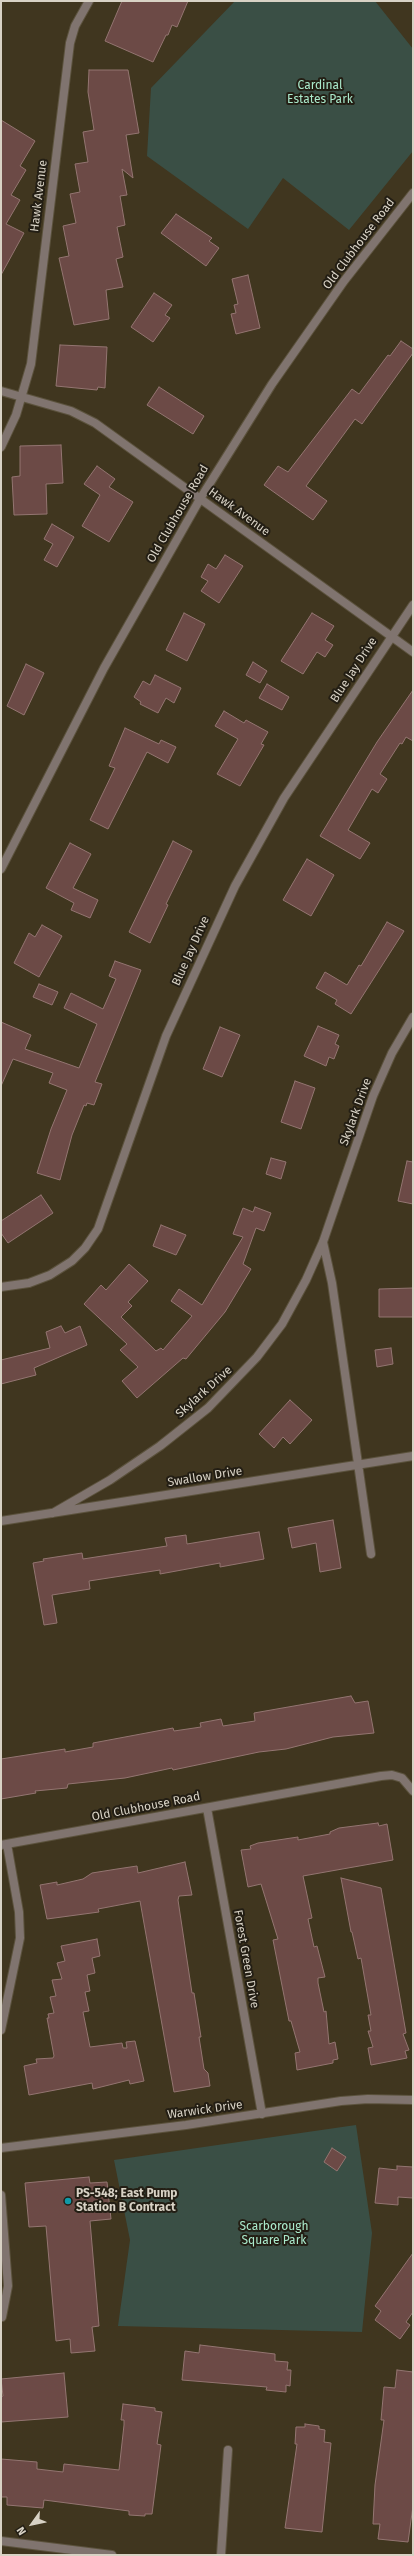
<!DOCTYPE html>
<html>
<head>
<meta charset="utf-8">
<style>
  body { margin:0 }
  #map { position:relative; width:414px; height:2556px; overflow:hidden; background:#40361f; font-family:"Fira Sans",sans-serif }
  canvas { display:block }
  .frame { position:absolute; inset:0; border:2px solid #d8d2c5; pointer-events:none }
  .north { position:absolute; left:12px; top:2504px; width:40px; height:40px; -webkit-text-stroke:3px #231e14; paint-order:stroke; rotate:237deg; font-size:11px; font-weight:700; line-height:16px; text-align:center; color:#d8d2c5 }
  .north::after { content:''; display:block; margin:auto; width:14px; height:18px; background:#d8d2c5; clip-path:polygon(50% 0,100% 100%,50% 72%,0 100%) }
</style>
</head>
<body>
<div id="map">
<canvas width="414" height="2556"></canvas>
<div class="frame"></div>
<div class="north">N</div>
</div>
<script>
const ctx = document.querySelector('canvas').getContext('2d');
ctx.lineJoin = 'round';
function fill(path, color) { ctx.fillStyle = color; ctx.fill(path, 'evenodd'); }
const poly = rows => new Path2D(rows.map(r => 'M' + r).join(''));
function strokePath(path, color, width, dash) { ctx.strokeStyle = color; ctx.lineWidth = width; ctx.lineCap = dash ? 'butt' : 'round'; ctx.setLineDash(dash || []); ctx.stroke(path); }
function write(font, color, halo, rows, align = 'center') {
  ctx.font = font + ' "Fira Sans",sans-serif'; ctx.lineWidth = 4; ctx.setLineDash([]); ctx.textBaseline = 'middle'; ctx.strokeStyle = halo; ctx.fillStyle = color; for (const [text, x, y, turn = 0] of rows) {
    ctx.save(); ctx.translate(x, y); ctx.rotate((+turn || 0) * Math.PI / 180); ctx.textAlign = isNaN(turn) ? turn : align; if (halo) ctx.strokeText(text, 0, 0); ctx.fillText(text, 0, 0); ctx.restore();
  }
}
const green = poly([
  [235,1,375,1,413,49,413,151,349,230,283,178,248,229,147,156,151,88],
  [356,2125,372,2233,362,2332,118,2326,130,2240,114,2160]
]);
const building = poly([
  [122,1,188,1,177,27,172,25,168,35,166,35,153,62,105,41,122,1],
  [89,70,128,70,139,133,126,135,133,178,122,169,127,195,120,196,125,225,117,227,123,257,116,259,123,287,106,290,109,319,74,325,59,258,69,256,63,226,76,223,70,194,80,192,75,164,88,162,83,132,94,130,88,92,89,70],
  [1,120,35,141,20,166,26,170,11,195,20,200,6,224,24,233,1,275,1,120],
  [176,214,212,238,209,241,219,248,206,266,161,233,176,214],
  [248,275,260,328,236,334,231,314,236,313,234,305,238,304,232,279,248,275],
  [154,293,172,305,165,315,170,318,153,342,131,327,154,293],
  [401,341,413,349,413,353,362,424,355,419,306,486,327,501,313,520,264,485,278,466,288,472,352,389,359,394,388,355,390,356,401,341],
  [60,345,107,347,105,388,98,387,97,390,56,386,60,345],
  [159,387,204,416,193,434,147,405,159,387],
  [61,445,63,483,46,484,47,514,14,515,12,477,20,476,20,446,61,445],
  [97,466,115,479,109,487,133,502,109,542,82,526,100,495,84,484,97,466],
  [52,524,74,537,57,567,44,560,53,544,44,539,52,524],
  [225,555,243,566,219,603,201,591,208,581,201,577,208,564,216,569,225,555],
  [184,613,205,624,187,661,166,650,184,613],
  [312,613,334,626,325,640,333,645,325,657,317,652,303,674,281,661,312,613],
  [253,662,267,671,260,683,246,675,253,662],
  [26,664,44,673,24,715,7,706,26,664],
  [155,675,181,688,174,703,166,698,158,713,140,704,141,702,134,697,143,681,150,685,155,675],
  [267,684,289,697,282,710,259,698,267,684],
  [413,690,413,741,406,737,402,744,400,743,380,774,387,779,378,793,372,789,348,830,370,843,360,859,320,836,377,742,413,690],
  [224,711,244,723,246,720,268,732,261,744,264,745,240,786,217,774,238,739,215,726,224,711],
  [125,728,159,744,161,740,176,747,168,763,147,752,108,829,90,820,115,768,109,766,125,728],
  [173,841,192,851,166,904,168,905,150,943,129,932,173,841],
  [70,843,91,854,73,888,98,900,90,918,71,910,74,903,46,888,70,843],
  [307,859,334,875,311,916,283,900,307,859],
  [387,922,404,931,351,1014,335,1004,337,1000,316,988,325,972,347,985,359,965,361,966,387,922],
  [42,925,62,936,39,977,14,963,29,933,35,937,42,925],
  [115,961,141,970,95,1082,102,1084,94,1105,87,1103,86,1106,84,1105,72,1135,60,1180,37,1173,51,1129,67,1090,49,1083,53,1073,13,1059,1,1086,1,1022,31,1035,25,1049,79,1068,97,1024,64,1008,71,993,103,1009,116,979,109,976,115,961],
  [39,984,58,992,52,1005,33,997,39,984],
  [318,1026,339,1035,335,1044,339,1046,334,1059,329,1057,326,1066,304,1056,318,1026],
  [220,1027,240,1035,222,1077,203,1069,220,1027],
  [295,1081,315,1088,301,1129,281,1122,295,1081],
  [271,1158,286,1162,281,1179,266,1174,271,1158],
  [407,1161,413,1162,413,1204,398,1201,407,1161],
  [41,1195,53,1213,8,1243,1,1233,1,1221,41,1195],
  [255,1207,271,1213,264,1231,256,1228,243,1264,251,1269,225,1312,186,1359,183,1358,137,1398,122,1381,138,1367,120,1350,127,1344,84,1304,101,1285,106,1290,129,1264,148,1281,128,1302,132,1306,121,1317,156,1351,161,1348,163,1350,192,1316,171,1301,179,1289,202,1305,243,1237,233,1234,243,1208,253,1212,255,1207],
  [161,1225,186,1235,176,1255,153,1246,161,1225],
  [413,1288,413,1317,379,1317,379,1289,413,1288],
  [61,1326,65,1333,80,1326,87,1345,34,1368,36,1375,1,1384,1,1360,50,1348,46,1332,61,1326],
  [391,1348,393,1364,377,1367,375,1350,391,1348],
  [290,1400,312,1420,290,1444,283,1437,274,1448,259,1434,290,1400],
  [333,1520,341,1568,320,1572,316,1543,292,1548,288,1528,333,1520],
  [259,1532,264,1559,220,1567,220,1563,160,1574,160,1570,89,1581,90,1589,52,1595,57,1623,44,1625,33,1563,44,1561,43,1559,82,1553,83,1559,167,1546,165,1538,186,1535,187,1544,259,1532],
  [351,1696,355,1703,368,1701,374,1733,333,1737,286,1749,259,1752,173,1770,172,1768,125,1778,68,1784,67,1788,35,1791,36,1793,1,1799,1,1759,65,1749,65,1752,93,1747,93,1743,173,1728,174,1731,201,1727,200,1723,221,1719,223,1726,255,1721,254,1713,351,1696],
  [378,1823,379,1826,387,1824,393,1860,303,1876,312,1918,308,1919,314,1947,317,1946,325,1977,318,1978,318,1983,324,2012,326,2011,329,2044,335,2042,338,2059,333,2060,333,2063,297,2070,295,2053,300,2052,291,2021,289,2021,273,1940,278,1939,261,1884,248,1887,241,1850,251,1849,250,1846,258,1843,298,1837,298,1840,330,1834,330,1832,339,1828,378,1823],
  [185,1862,192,1895,179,1896,178,1900,192,1993,194,1993,198,2018,201,2037,199,2037,204,2069,208,2073,210,2086,174,2092,140,1901,98,1909,99,1912,47,1919,40,1885,57,1882,57,1885,83,1879,92,1873,117,1869,137,1866,138,1873,185,1862],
  [341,1878,381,1888,406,2033,403,2034,409,2050,405,2051,407,2058,371,2065,368,2048,373,2047,368,2031,371,2031,368,2015,371,2015,361,1958,358,1959,352,1932,351,1932,341,1878],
  [97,1939,100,1956,92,1958,95,1973,87,1975,90,1991,85,1992,89,2011,83,2012,90,2047,122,2043,123,2048,127,2048,126,2042,135,2041,144,2081,130,2084,129,2080,93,2089,92,2083,29,2095,24,2066,37,2063,36,2059,53,2058,54,2056,47,2018,49,2018,48,2014,54,2013,50,1997,56,1996,52,1980,62,1979,57,1963,65,1961,61,1946,97,1939],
  [332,2148,346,2157,337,2171,324,2162,332,2148],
  [397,2166,413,2167,413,2198,398,2197,398,2205,375,2203,379,2168,397,2170,397,2166],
  [89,2177,90,2183,107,2182,111,2219,90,2221,99,2326,92,2327,95,2351,71,2353,70,2339,56,2341,46,2226,29,2227,25,2183,89,2177],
  [413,2253,413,2312,406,2322,410,2325,400,2339,375,2320,381,2311,375,2306,413,2253],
  [200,2345,275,2354,275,2361,288,2362,287,2370,291,2370,290,2386,286,2385,286,2392,266,2390,267,2387,182,2380,185,2351,199,2353,200,2345],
  [397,2370,413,2372,413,2506,408,2542,378,2539,380,2524,373,2524,375,2485,384,2420,381,2420,384,2387,395,2388,397,2370],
  [64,2373,68,2417,1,2422,1,2397,3,2396,1,2379,64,2373],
  [123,2404,155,2408,155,2411,162,2412,157,2444,161,2445,152,2514,145,2514,145,2516,129,2515,129,2511,44,2500,43,2508,7,2505,7,2497,1,2497,1,2459,37,2462,37,2469,63,2472,64,2464,119,2470,124,2425,124,2420,121,2420,123,2404],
  [305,2424,319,2426,319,2429,325,2430,324,2442,331,2443,322,2532,285,2528,297,2444,295,2444,296,2427,305,2427,305,2424]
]);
const minor = poly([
  [1,391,71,411,95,423,413,652],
  [1,447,16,415,31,364,70,43,75,26,89,1],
  [1,869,104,668,200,499,272,384,344,281,413,193],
  [323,1242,332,1283,371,1554],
  [1,1287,29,1283,50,1275,72,1261,85,1248,98,1229,166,1036,235,886,284,798,413,605],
  [53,1513,110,1480,160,1446,208,1408,257,1357,282,1324,306,1280,323,1242,373,1096,392,1053,413,1017],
  [1,1521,413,1456],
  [207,1808,262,2114],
  [1,1845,381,1776,392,1775,402,1778,413,1791],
  [1,2030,20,1938,19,1912,7,1844],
  [1,2148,186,2125,341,2101,368,2099,413,2100],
  [1,2195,8,2286,2,2317],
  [1,2541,112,2555],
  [221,2555,228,2450]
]);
const markers = [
  [68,2201,4,"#0f9aa8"]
];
const parkNames = [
  ["Cardinal",320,86],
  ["Estates Park",320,100],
  ["Scarborough",274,2227],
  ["Square Park",274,2241]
];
const streetNames = [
  ["Hawk Avenue",39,196,-83],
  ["Old Clubhouse Road",359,244,-53],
  ["Hawk Avenue",239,512,36],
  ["Old Clubhouse Road",178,514,-60],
  ["Blue Jay Drive",354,670,-57],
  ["Blue Jay Drive",191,951,-66],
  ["Skylark Drive",356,1112,-70],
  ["Skylark Drive",204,1392,-42],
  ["Swallow Drive",205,1477,-9],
  ["Old Clubhouse Road",146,1807,-11],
  ["Forest Green Drive",246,1959,80],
  ["Warwick Drive",205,2110,-8]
];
const poiNames = [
  ["PS-548; East Pump",76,2194],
  ["Station B Contract",76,2208]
];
fill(green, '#3a4f45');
fill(building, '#6c4a46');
strokePath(building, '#937571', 1);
strokePath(minor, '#5b523d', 10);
strokePath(minor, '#80746f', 8);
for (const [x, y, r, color] of markers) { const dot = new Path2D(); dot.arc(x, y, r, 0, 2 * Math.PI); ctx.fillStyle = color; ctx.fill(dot); strokePath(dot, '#231e14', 1.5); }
write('12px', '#aae9cb', '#231e14', parkNames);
write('12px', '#d8d2c5', '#231e14', streetNames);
write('bold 12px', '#d8d2c5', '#231e14', poiNames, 'left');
</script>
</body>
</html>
